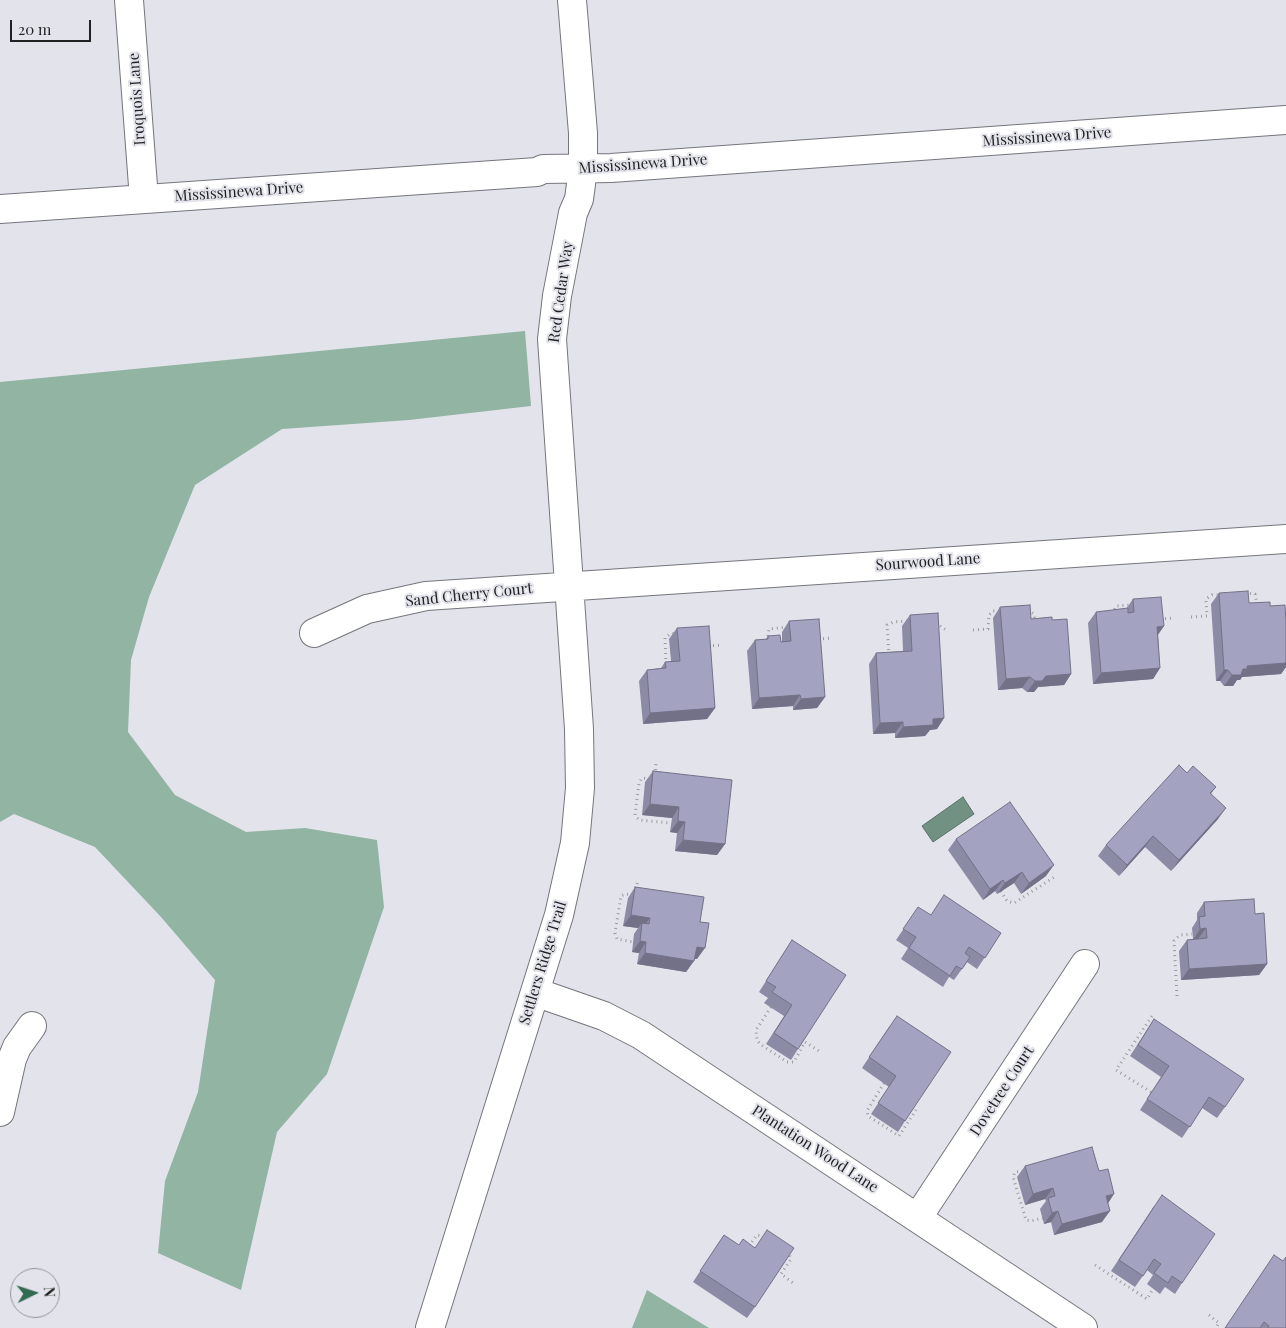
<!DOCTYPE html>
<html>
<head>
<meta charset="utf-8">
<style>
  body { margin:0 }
  #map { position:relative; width:1286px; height:1328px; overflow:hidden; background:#e3e3eb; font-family:"Playfair Display",serif }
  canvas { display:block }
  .north { position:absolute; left:10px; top:1268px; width:50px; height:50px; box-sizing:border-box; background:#e3e3eb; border:1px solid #95959b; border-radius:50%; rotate:86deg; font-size:14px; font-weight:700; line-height:20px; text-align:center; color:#212124 }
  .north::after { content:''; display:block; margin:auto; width:18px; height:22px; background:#326b52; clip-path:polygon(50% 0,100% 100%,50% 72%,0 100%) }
  .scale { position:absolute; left:10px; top:20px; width:81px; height:22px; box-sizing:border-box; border:2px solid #212124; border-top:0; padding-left:6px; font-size:15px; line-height:18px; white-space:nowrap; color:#212124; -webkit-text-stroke:4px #e3e3eb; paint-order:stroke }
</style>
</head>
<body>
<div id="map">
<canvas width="1286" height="1328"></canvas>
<div class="north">N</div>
<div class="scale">20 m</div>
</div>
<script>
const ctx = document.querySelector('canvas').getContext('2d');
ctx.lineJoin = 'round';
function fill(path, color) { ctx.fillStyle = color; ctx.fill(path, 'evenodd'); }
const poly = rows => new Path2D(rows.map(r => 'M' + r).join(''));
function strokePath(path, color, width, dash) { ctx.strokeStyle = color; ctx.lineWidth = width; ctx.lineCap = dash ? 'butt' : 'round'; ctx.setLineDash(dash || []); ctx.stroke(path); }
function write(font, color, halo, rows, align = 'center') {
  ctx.font = font + ' "Playfair Display",serif'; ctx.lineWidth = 4; ctx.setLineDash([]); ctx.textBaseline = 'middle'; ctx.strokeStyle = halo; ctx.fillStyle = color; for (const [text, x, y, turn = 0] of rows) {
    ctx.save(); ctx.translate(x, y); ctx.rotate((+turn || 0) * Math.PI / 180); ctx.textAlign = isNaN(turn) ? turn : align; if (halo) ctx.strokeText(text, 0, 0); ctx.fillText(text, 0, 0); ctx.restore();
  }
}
const forest = poly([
  [525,331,531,406,409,420,282,429,195,485,149,597,131,660,128,732,175,795,246,832,305,828,377,840,384,907,327,1074,277,1132,241,1290,158,1253,165,1181,198,1092,215,980,161,917,95,847,14,814,0,822,0,382],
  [647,1290,709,1328,632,1328]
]);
const water = poly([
  [963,797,974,814,933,842,922,826,963,797]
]);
const path = poly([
  [1245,593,1255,594,1257,605],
  [1028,610,1034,614,1035,622],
  [1113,614,1116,606,1130,605],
  [1191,617,1207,616,1206,599,1212,595,1219,595],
  [1160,619,1175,618],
  [936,623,946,630],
  [973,630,988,629,989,615,993,611,1002,611],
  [818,639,832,638],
  [767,641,769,629,787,627],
  [708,646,723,645],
  [889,655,887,625,893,622,908,621],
  [666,664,665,638,670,634,676,633],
  [655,775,656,764],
  [650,779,642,778,639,783,635,815,639,820,671,823],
  [636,889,638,880],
  [1001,891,1007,901,1014,903,1056,876],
  [633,895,625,894,621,896,615,933,617,939,633,942],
  [1177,996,1174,941,1180,935,1192,934],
  [771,1007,756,1030,757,1040,760,1044,787,1062,794,1062,805,1042,819,1051],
  [884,1083,867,1111,868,1116,899,1136,916,1110],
  [1151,1092,1116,1070,1154,1013],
  [1023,1171,1015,1172,1013,1177,1026,1220,1031,1221,1043,1218],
  [749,1246,757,1235,766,1237],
  [788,1251,791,1259,781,1274,793,1283],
  [1095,1265,1147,1299,1153,1289],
  [1209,1315,1219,1323,1216,1328]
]);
const minor = poly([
  [129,0,144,199],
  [0,209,537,172,543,169,611,168,1286,120],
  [314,633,367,609,426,596,1286,539],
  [535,992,604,1016,641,1035,1083,1328],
  [0,1112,12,1059,17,1047,32,1026],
  [918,1217,1085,964],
  [430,1328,559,915,575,843,580,788,579,729,552,339,557,296,573,213,579,199,583,169,583,133,572,0]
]);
const wall = poly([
  [1219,593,1249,603,1270,606,1286,623,1286,667,1281,674,1242,677,1240,680,1237,680,1233,686,1224,686,1220,681,1216,681,1211,604],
  [1133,599,1164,626,1158,635,1160,668,1153,679,1093,684,1088,623,1096,612,1126,609],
  [1000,607,1031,619,1052,620,1071,674,1064,685,1038,687,1034,692,1027,692,1022,688,998,690,993,618],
  [910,615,944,718,937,729,930,730,925,736,895,738,895,733,873,734,869,664,876,653,903,651,902,626],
  [789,621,825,697,817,708,793,710,793,706,752,709,747,651,755,640,766,639,768,636,782,642,782,632],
  [677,628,715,708,707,719,643,724,639,681,647,670,661,668,665,662,671,661,669,639],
  [653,771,725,844,717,855,675,851,677,833,670,832,672,818,642,815,645,782],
  [1187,773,1216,787,1211,794,1218,819,1171,871,1145,847,1119,876,1098,856,1106,845],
  [956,839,1046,876,1021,894,1014,883,997,894,995,891,983,900,948,850],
  [635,887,700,922,697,959,695,959,686,972,637,964,639,953,632,952,634,934,638,928,623,926,628,898],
  [1204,902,1255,914,1267,964,1259,975,1181,980,1179,951,1187,940,1193,939,1192,928,1197,920,1197,913],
  [930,915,1001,933,977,969,967,962,954,980,949,977,943,987,901,959,908,948,896,940,911,918],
  [792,940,798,1049,791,1060,766,1044,784,1016,764,1003,768,998,759,992],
  [1154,1019,1225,1107,1217,1118,1202,1108,1182,1138,1140,1110,1161,1077,1130,1056],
  [889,1027,905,1121,898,1132,871,1114,889,1087,862,1068],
  [1025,1166,1108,1203,1102,1222,1054,1235,1051,1222,1044,1224,1040,1209,1046,1201,1045,1199,1025,1205,1017,1177],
  [1154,1206,1182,1283,1175,1294,1165,1287,1160,1294,1147,1284,1153,1275,1147,1270,1135,1287,1111,1271],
  [724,1235,755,1307,747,1318,693,1282],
  [1283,1261,1286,1328,1225,1328]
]);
const shadedWall = poly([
  [1164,626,1156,637,1157,627],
  [1286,663,1286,667,1281,674,1242,677,1240,680,1237,680,1233,686,1224,686,1232,675,1243,669,1247,666],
  [1160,668,1153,679,1093,684,1101,673],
  [1224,670,1228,670,1220,681,1216,681],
  [1071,674,1064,685,1038,687,1034,692,1027,692,1035,681,1046,676],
  [1030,677,1022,688,998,690,1006,679],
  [800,695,793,706,752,709,759,698],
  [825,697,817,708,793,710,801,699],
  [715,708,707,719,643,724,650,713],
  [944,718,937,729,930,730,925,736,895,738,903,727,933,719],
  [903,722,895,733,873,734,880,723],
  [650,804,679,807,672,818,642,815],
  [1226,808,1218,819,1171,871,1179,860],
  [678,821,685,822,677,833,670,832],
  [1153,836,1145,847,1119,876,1127,865],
  [683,840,725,844,717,855,675,851],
  [1054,865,1046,876,1021,894,1029,883],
  [1022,872,1014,883,997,894,1005,883],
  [1003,880,995,891,983,900,990,889],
  [631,915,650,918,642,929,642,923,638,928,623,926],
  [1206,928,1198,939,1193,940,1200,929],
  [640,941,646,942,639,953,632,952],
  [697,947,705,948,697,959,689,958],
  [645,953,694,961,686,972,637,964],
  [1267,964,1259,975,1181,980,1189,969],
  [1053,1188,1045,1199,1025,1205,1033,1194],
  [1114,1194,1107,1205,1106,1196],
  [1058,1211,1051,1222,1044,1224,1052,1213],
  [1110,1211,1102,1222,1054,1235,1062,1224]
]);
const building = poly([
  [1248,591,1249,603,1270,602,1270,606,1285,605,1286,623,1286,663,1247,666,1247,669,1243,669,1241,675,1232,675,1228,670,1224,670,1219,593,1248,591],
  [1161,597,1164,626,1157,627,1160,668,1101,673,1096,612,1128,608,1128,613,1134,612,1133,599,1161,597],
  [1030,605,1031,619,1052,617,1052,620,1067,619,1071,674,1046,676,1042,681,1035,681,1030,677,1006,679,1000,607,1030,605],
  [938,613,944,718,933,719,933,725,903,727,903,722,880,723,876,653,912,651,910,615,938,613],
  [819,619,825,697,801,699,800,695,759,698,755,640,768,639,768,636,780,635,781,642,791,641,789,621,819,619],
  [709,626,715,708,650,713,647,670,666,668,665,662,680,661,677,628,709,626],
  [1179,765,1187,773,1193,766,1216,787,1210,793,1226,808,1179,860,1153,836,1127,865,1106,845,1179,765],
  [653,771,732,780,725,844,683,840,685,822,678,821,679,807,650,804,653,771],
  [1010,802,1054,865,1029,883,1022,872,1005,883,1003,880,990,889,956,839,1010,802],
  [635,887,704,897,700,922,709,923,705,948,697,947,694,961,645,953,646,942,640,941,642,923,649,924,650,918,631,915,635,887],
  [944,895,1001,933,985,958,969,947,965,953,970,957,962,969,956,966,950,976,909,948,916,937,903,929,918,907,931,915,944,895],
  [1254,899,1255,914,1264,913,1267,964,1189,969,1187,940,1207,938,1206,928,1200,929,1199,917,1205,916,1204,902,1254,899],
  [792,940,846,975,798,1049,774,1033,792,1005,772,992,776,987,766,981,792,940],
  [897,1016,951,1052,905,1121,878,1103,896,1076,869,1057,897,1016],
  [1154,1019,1244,1079,1225,1107,1209,1097,1190,1127,1147,1099,1169,1066,1138,1045,1154,1019],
  [1092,1147,1099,1171,1108,1169,1114,1194,1106,1196,1110,1211,1062,1224,1058,1211,1052,1213,1048,1198,1055,1196,1053,1188,1033,1194,1025,1166,1092,1147],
  [1162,1195,1215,1234,1182,1283,1172,1276,1168,1283,1154,1273,1161,1264,1154,1259,1143,1276,1119,1260,1162,1195],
  [767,1230,794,1248,755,1307,700,1271,724,1235,739,1245,743,1239,755,1248,767,1230],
  [1274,1255,1283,1261,1286,1257,1286,1328,1268,1328,1269,1326,1264,1322,1260,1328,1225,1328,1274,1255]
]);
const streetNames = [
  ["Iroquois Lane",137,99,-94],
  ["Mississinewa Drive",1047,137,-4],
  ["Mississinewa Drive",643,164,-4],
  ["Mississinewa Drive",239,192,-4],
  ["Red Cedar Way",561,292,-82],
  ["Sourwood Lane",928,562,-4],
  ["Sand Cherry Court",469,595,-6],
  ["Settlers Ridge Trail",543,963,-73],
  ["Dovetree Court",1002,1091,-57],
  ["Plantation Wood Lane",815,1149,33]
];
fill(forest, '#91b4a3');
fill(water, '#719282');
strokePath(water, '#597066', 1);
strokePath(minor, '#75757c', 30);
strokePath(path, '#9a9aa0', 3, [1, 4]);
strokePath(minor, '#fff', 28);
fill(wall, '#8c8ba6');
fill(shadedWall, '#727187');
fill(building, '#a3a2c1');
strokePath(building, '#727187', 1);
write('15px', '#212124', '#e3e3eb', streetNames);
</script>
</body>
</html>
